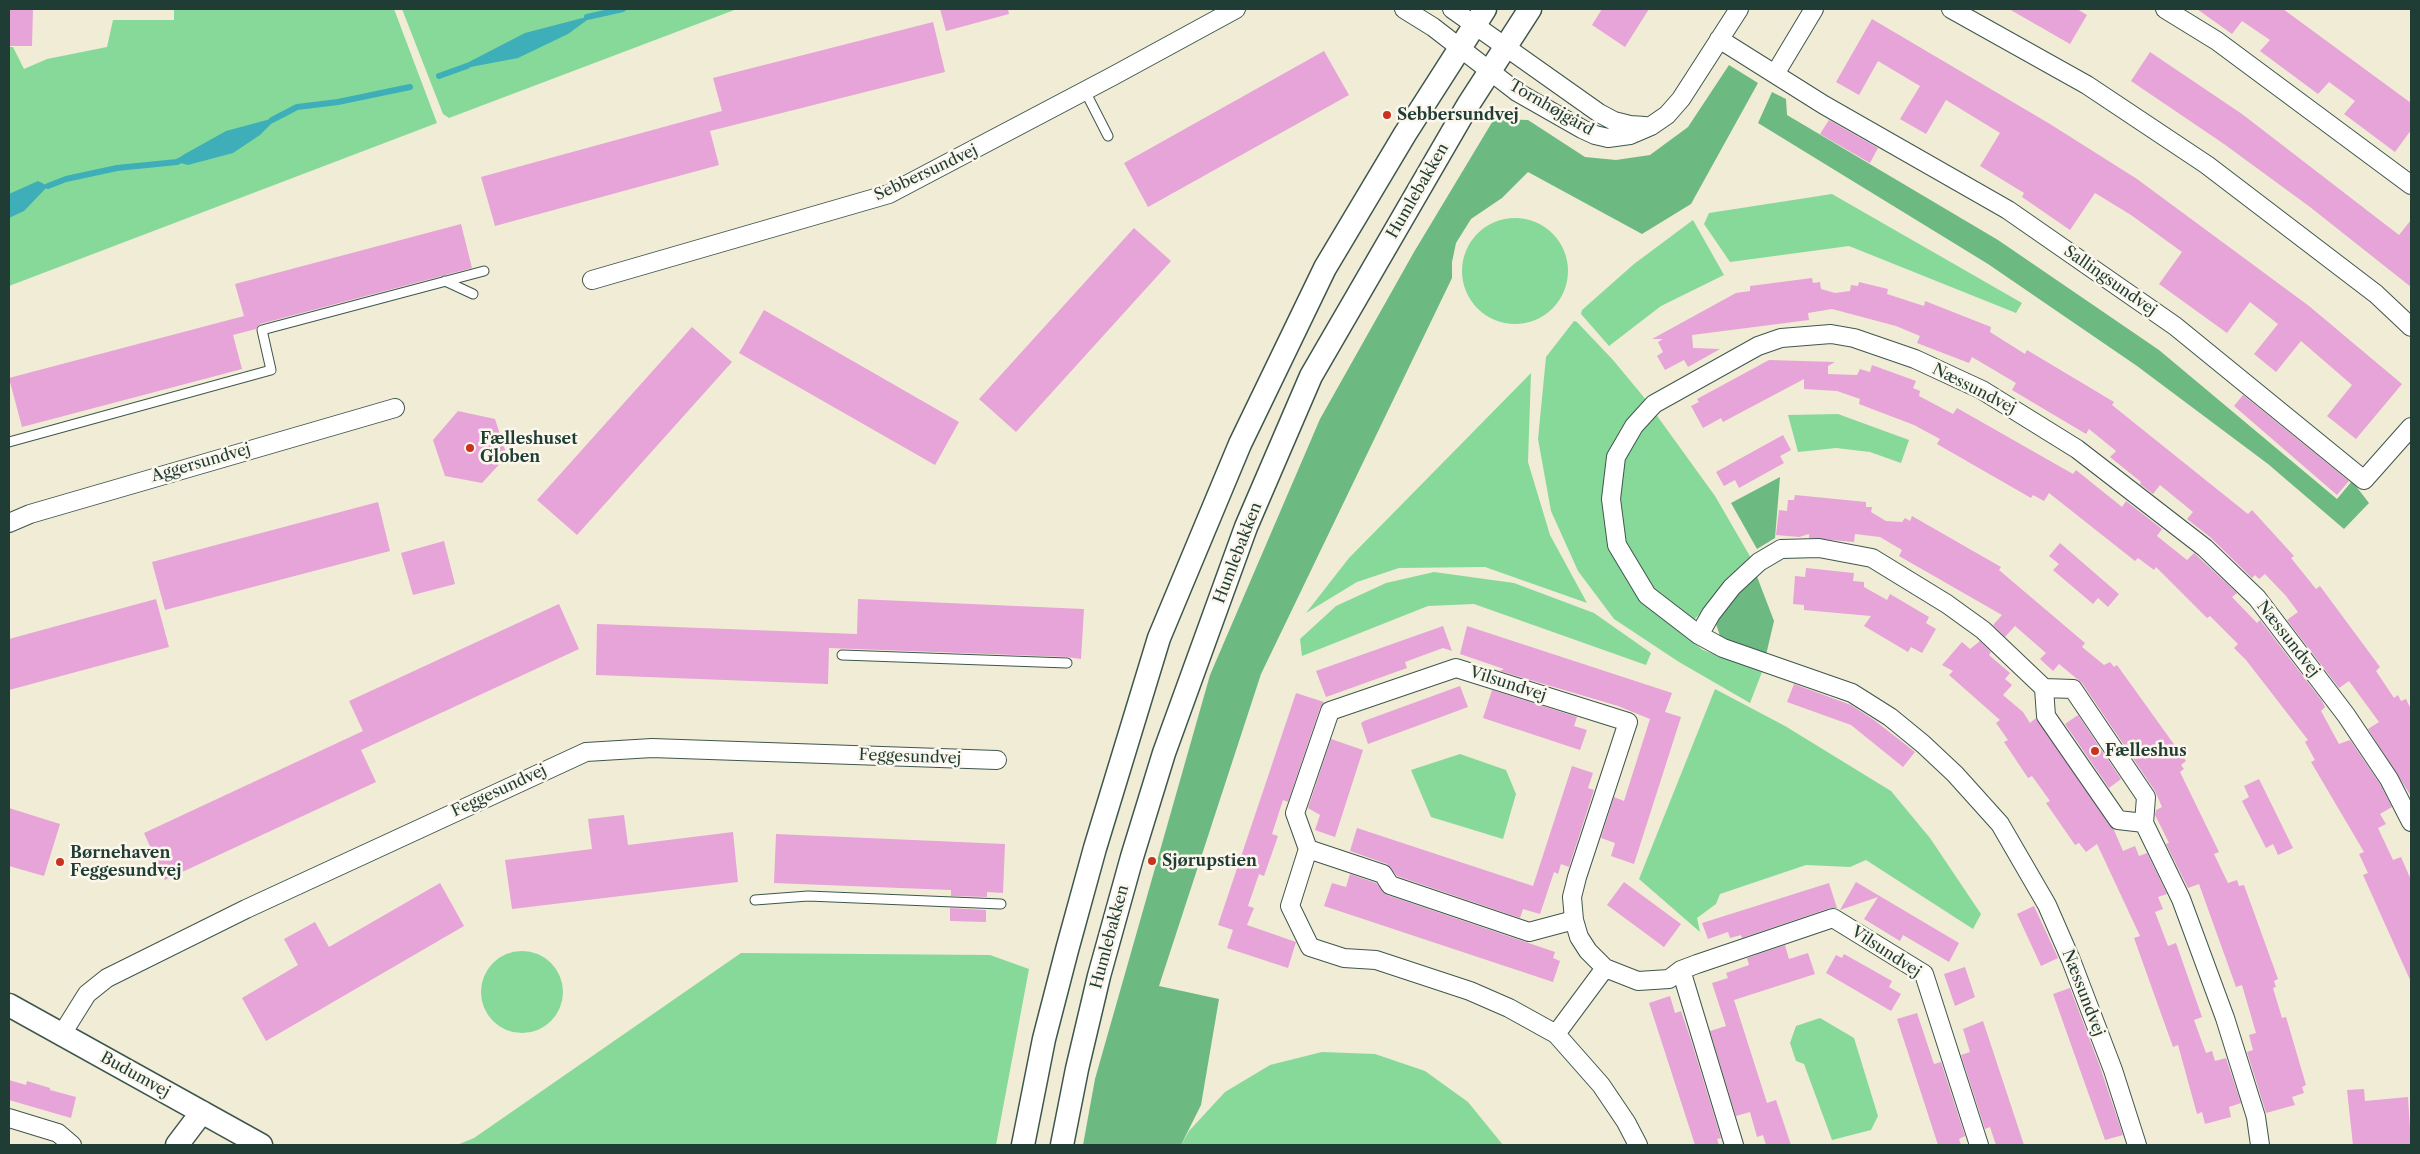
<!DOCTYPE html>
<html>
<head>
<meta charset="utf-8">
<style>
  body { margin:0 }
  #map { position:relative; width:2420px; height:1154px; overflow:hidden; background:#f1ecd6; font-family:"Libre Caslon Text",serif }
  canvas { display:block }
  .frame { position:absolute; inset:0; border:10px solid #1f3d34; pointer-events:none }
</style>
</head>
<body>
<div id="map">
<canvas width="2420" height="1154"></canvas>
<div class="frame"></div>
</div>
<script>
const ctx = document.querySelector('canvas').getContext('2d');
ctx.lineJoin = 'round';
function fill(path, color) { ctx.fillStyle = color; ctx.fill(path, 'evenodd'); }
const poly = rows => new Path2D(rows.map(r => 'M' + r).join(''));
function strokePath(path, color, width, dash) { ctx.strokeStyle = color; ctx.lineWidth = width; ctx.lineCap = dash ? 'butt' : 'round'; ctx.setLineDash(dash || []); ctx.stroke(path); }
function write(font, color, halo, rows, align = 'center') {
  ctx.font = font + ' "Libre Caslon Text",serif'; ctx.lineWidth = 5; ctx.setLineDash([]); ctx.textBaseline = 'middle'; ctx.strokeStyle = halo; ctx.fillStyle = color; for (const [text, x, y, turn = 0] of rows) {
    ctx.save(); ctx.translate(x, y); ctx.rotate((+turn || 0) * Math.PI / 180); ctx.textAlign = isNaN(turn) ? turn : align; if (halo) ctx.strokeText(text, 0, 0); ctx.fillText(text, 0, 0); ctx.restore();
  }
}
const green = poly([
  [174,9,394,9,437,123,9,286,9,47,13,47,24,69,47,59,107,47,113,20,174,20],
  [402,9,737,9,449,118,443,114],
  [1832,194,2022,303,2016,313,1849,246,1730,262,1704,224,1709,213],
  '1462 271a53 53 0 1 1 106 0a53 53 0 1 1-106 0Z',
  [1693,220,1724,275,1661,306,1609,346,1581,314,1582,310,1634,264],
  [1574,321,1577,322,1613,360,1647,401,1608,455,1602,505,1613,551,1642,596,1670,625,1703,650,1762,672,1750,703,1679,662,1614,619,1578,571,1551,511,1538,439,1546,357],
  [1531,373,1528,462,1550,535,1587,603,1485,567,1399,568,1357,582,1306,613,1349,558],
  [1655,413,1715,496,1751,558,1694,620,1649,590,1621,537,1616,501,1622,460,1639,428],
  [1838,414,1909,440,1901,463,1870,452,1836,448,1798,452,1788,415],
  [1434,572,1514,583,1594,613,1651,653,1646,665,1474,604,1428,606,1302,656,1300,639,1336,606,1386,583],
  [1715,689,1785,726,1891,791,1930,838,1981,914,1973,929,1866,860,1850,867,1806,865,1720,894,1716,904,1697,918,1700,932,1639,879],
  [1460,754,1506,770,1516,794,1503,839,1431,817,1411,770],
  '481 992a41 41 0 1 1 82 0a41 41 0 1 1-82 0Z',
  [741,953,990,955,1029,969,996,1145,457,1145,474,1138],
  [1820,1018,1854,1038,1878,1116,1871,1130,1832,1140,1804,1064,1796,1061,1790,1043,1796,1026],
  [1322,1052,1375,1054,1425,1071,1468,1102,1503,1145,1181,1145,1189,1131,1225,1092,1270,1065]
]);
const forest = poly([
  [1729,65,1758,83,1691,204,1642,234,1528,172,1502,198,1471,219,1456,243,1452,262,1452,278,1261,674,1159,986,1219,999,1201,1105,1181,1145,1083,1145,1095,1079,1210,675,1320,419,1414,252,1494,119,1528,120,1585,157,1616,160,1650,155,1688,127],
  [1772,92,1786,99,1787,115,1998,240,2159,350,2337,499,2352,481,2369,503,2344,529,2268,464,2137,366,1988,264,1758,123],
  [1780,477,1775,538,1757,549,1731,503],
  [1756,574,1774,621,1766,655,1721,639,1716,624,1731,597]
]);
const water = poly([
  [594,15,568,34,518,58,460,69,463,65,525,33],
  [278,117,260,135,233,153,188,165,177,162,183,155,226,131],
  [38,181,48,186,24,211,9,218,9,194]
]);
const stream = poly([
  [587,17,623,9],
  [439,76,467,66],
  [272,120,297,107,338,102,410,87],
  [48,186,66,179,117,168,177,162,185,158]
]);
const building = poly([
  [9,9,33,9,32,46,9,46],
  [940,9,1008,9,1009,14,946,31],
  [1602,9,1649,9,1625,47,1592,25],
  [2009,9,2077,9,2087,15,2070,44],
  [2197,9,2283,9,2411,103,2411,130,2395,152,2344,114,2355,101,2329,82,2318,94,2260,51,2270,40,2242,21,2232,34],
  [1872,19,2050,124,2137,179,2309,306,2402,384,2356,439,2327,416,2352,385,2301,341,2276,372,2254,354,2278,324,2250,302,2227,333,2159,284,2182,252,2131,215,2095,193,2070,230,2022,197,2024,193,1980,166,2000,133,1946,100,1926,134,1900,119,1920,86,1878,61,1859,95,1836,82],
  [933,22,945,72,710,131,719,165,495,226,481,177,722,111,713,78],
  [1324,51,1349,95,1148,207,1124,163],
  [2150,52,2242,114,2399,235,2411,220,2411,287,2310,207,2224,144,2131,81],
  [1829,120,1878,148,1870,163,1820,134],
  [461,224,472,268,260,324,256,329,233,335,242,369,22,427,9,378,244,316,235,284],
  [1134,228,1171,261,1016,432,979,399],
  [1812,278,1813,283,1820,282,1821,289,1835,293,1850,291,1851,285,1858,286,1859,282,1888,289,1887,294,1924,306,1925,301,1991,327,1990,332,2025,354,2027,350,2114,402,2112,405,2208,482,2248,514,2252,510,2294,556,2291,558,2316,589,2320,586,2380,667,2376,671,2394,698,2398,695,2401,701,2406,699,2411,709,2411,796,2368,729,2379,722,2349,681,2339,688,2287,620,2298,612,2286,596,2265,574,2259,579,2255,575,2252,578,2210,537,2187,519,2193,512,2160,485,2153,494,2140,484,2141,482,2110,457,2116,451,2089,429,2086,434,2012,390,2016,383,1972,357,1969,363,1917,343,1920,336,1896,326,1832,309,1808,313,1809,320,1692,335,1693,348,1720,349,1688,367,1684,360,1665,370,1657,356,1663,352,1658,342,1663,339,1652,339,1736,293,1750,291,1750,286],
  [764,310,959,422,935,465,739,353],
  [692,327,732,362,577,535,537,500],
  [1769,360,1835,362,1828,366,1828,374,1857,375,1860,369,1870,372,1872,365,1916,381,1913,388,1920,391,1919,396,1953,414,1957,408,2073,474,2076,470,2122,507,2126,501,2162,529,2157,536,2187,560,2194,553,2237,593,2232,597,2257,623,2260,620,2322,701,2325,707,2321,711,2339,744,2350,740,2380,784,2392,807,2380,814,2386,824,2378,828,2393,860,2401,857,2411,880,2411,982,2363,875,2368,873,2359,854,2364,852,2311,762,2315,760,2305,742,2308,740,2246,660,2234,648,2238,644,2210,616,2207,618,2156,567,2154,570,2138,558,2135,561,2049,493,2044,501,2033,495,2031,498,1937,444,1940,439,1914,425,1859,404,1860,399,1837,391,1804,389,1804,379,1723,422,1721,418,1703,428,1691,406,1699,402,1697,399],
  [2243,395,2349,481,2337,495,2234,406],
  [458,411,495,419,507,456,482,483,445,476,433,440],
  [1783,435,1791,450,1780,456,1784,463,1739,488,1735,480,1724,486,1716,472],
  [1795,495,1866,502,1866,507,1872,507,1871,512,1886,521,1902,522,1905,518,1910,521,1912,516,2001,567,1999,570,2085,643,2082,647,2104,665,2110,662,2114,667,2117,665,2186,761,2181,765,2184,769,2180,772,2219,852,2214,854,2228,883,2237,880,2239,886,2244,885,2278,979,2274,981,2276,987,2273,988,2282,1018,2286,1017,2306,1085,2302,1087,2304,1093,2292,1097,2295,1105,2266,1113,2247,1052,2253,1050,2249,1035,2256,1033,2242,985,2236,987,2199,884,2188,888,2166,844,2169,843,2155,815,2156,810,2162,807,2155,791,2082,683,2059,664,2053,671,2040,659,2046,653,2015,626,2005,637,1993,625,2002,615,1899,556,1902,550,1880,537,1855,534,1854,542,1809,538,1809,534,1799,537,1776,535,1779,510,1787,511,1788,500,1794,500],
  [378,502,390,551,165,610,152,562],
  [444,541,455,584,413,595,401,553],
  [2060,543,2119,594,2108,607,2098,598,2093,604,2053,570,2059,564,2049,556],
  [1806,568,1854,573,1853,581,1864,582,1864,587,1887,600,1890,594,1929,617,1926,623,1936,629,1922,653,1911,647,1908,652,1864,626,1871,616,1804,610,1804,605,1793,604,1795,576,1805,577],
  [156,599,169,647,9,690,9,639],
  [858,599,1084,609,1081,659,1067,657,829,648,828,684,596,675,597,624,857,634],
  [559,604,579,649,361,750,376,782,165,880,144,833,363,731,349,701],
  [1443,626,1452,651,1443,648,1405,662,1407,668,1326,697,1316,671],
  [1467,626,1672,693,1665,712,1681,717,1634,864,1611,856,1615,843,1601,838,1614,797,1624,801,1650,719,1618,706,1500,671,1504,669,1460,654],
  [1980,641,1991,652,1989,655,2010,673,2005,679,2012,685,2003,695,2023,712,2030,723,2036,718,2114,830,2123,851,2135,846,2139,856,2147,853,2167,894,2158,897,2163,909,2155,912,2168,946,2176,943,2202,1017,2194,1020,2206,1053,2212,1051,2215,1061,2226,1058,2241,1103,2229,1107,2231,1117,2205,1124,2202,1112,2197,1114,2178,1045,2173,1047,2134,938,2140,936,2097,844,2086,852,2079,843,2075,845,2046,803,2050,801,2032,776,2028,778,2004,742,2008,740,1996,723,2000,720,1949,675,1953,671,1942,665,1962,642,1970,649],
  [1794,684,1851,705,1874,720,1915,752,1903,767,1851,725,1787,702],
  [1460,686,1468,707,1368,744,1361,723,1364,721],
  [1492,690,1577,717,1574,726,1587,730,1580,750,1483,718],
  [1296,693,1324,702,1320,708,1288,802,1283,800,1272,834,1278,836,1264,876,1259,874,1248,906,1254,908,1247,925,1296,942,1288,968,1227,948,1233,930,1218,925],
  [2078,715,2121,779,2109,788,2065,724],
  [1331,739,1363,750,1335,837,1315,830,1320,815,1308,808],
  [1572,766,1593,773,1588,788,1594,790,1569,867,1561,864,1558,874,1554,872,1540,914,1523,909,1520,918,1397,876,1387,864,1350,851,1357,828,1533,886],
  [2259,779,2293,848,2278,855,2273,844,2266,848,2242,801,2249,797,2244,786],
  [9,808,60,824,44,876,9,866],
  [624,815,628,845,733,832,738,882,512,909,505,860,592,849,588,819],
  [776,834,1005,844,1003,893,987,892,987,897,951,896,951,890,774,883],
  [1350,874,1376,883,1387,895,1555,952,1553,958,1560,961,1553,982,1324,906,1332,883,1346,887],
  [1624,882,1681,924,1664,947,1607,905],
  [1856,882,1959,943,1949,962,1903,935,1900,941,1864,919,1878,897,1840,910],
  [440,883,464,926,266,1041,242,998,298,965,284,939,315,922,329,947],
  [1829,883,1837,908,1830,908,1742,938,1741,935,1730,938,1728,932,1708,939,1702,923],
  [2034,906,2058,958,2041,966,2017,914],
  [950,908,986,910,986,922,950,921],
  [1785,945,1789,959,1808,953,1815,974,1734,1000,1767,1103,1776,1100,1791,1145,1766,1145,1763,1135,1757,1137,1750,1112,1736,1116,1710,1031,1726,1026,1712,983,1728,978,1726,973,1749,965,1747,958],
  [1844,954,1892,981,1889,987,1901,994,1891,1011,1826,973,1836,955,1842,958],
  [1965,967,1975,997,1955,1006,1944,974],
  [2070,988,2099,1064,2123,1135,2105,1140,2053,994],
  [1670,996,1675,1013,1681,1011,1690,1037,1721,1138,1717,1139,1719,1145,1695,1145,1649,1003],
  [1917,1013,1934,1064,1941,1062,1965,1136,1959,1139,1961,1145,1938,1145,1897,1019],
  [1983,1021,2024,1145,1996,1145,1990,1127,1985,1129,1961,1055,1970,1052,1963,1029],
  [9,1080,26,1085,27,1081,50,1088,50,1090,76,1097,71,1118,9,1100],
  [2364,1089,2365,1101,2408,1097,2411,1145,2353,1145,2347,1090]
]);
const service = poly([
  [1085,91,1108,136],
  [445,281,473,294],
  [9,442,271,370,262,330,484,271],
  [842,655,1067,663],
  [755,900,808,896,1001,904]
]);
const minor = poly([
  [1404,9,1433,27,1517,92,1582,129,1595,135,1608,138,1630,135,1651,126,1667,115,1681,99,1739,9],
  [1452,9,1599,113,1614,121,1630,125,1645,126],
  [1951,9,2087,85,2207,165,2376,294,2411,327],
  [2165,9,2217,41,2411,185],
  [1719,39,1824,105,2008,210,2175,326,2364,480,2411,427],
  [1775,74,1814,9],
  [592,280,889,194,1113,76,1236,9],
  [9,523,30,514,395,408],
  [1699,635,1711,614,1732,587,1759,562,1781,549,1819,548,1872,558,1947,604,1983,630,2044,688,2046,716,2118,820,2144,823,2181,899,2225,1018,2256,1117,2260,1145],
  [2044,688,2073,689,2146,797,2144,823],
  [1308,849,1290,906,1310,947,1344,958,1376,960,1470,991,1509,1008,1556,1034,1601,1085,1626,1122,1638,1145],
  [1574,920,1572,897,1577,877,1628,722,1456,668,1330,711,1295,813,1308,849,1383,874,1390,885,1529,932,1574,920,1579,937,1588,951,1605,968],
  [1681,970,1734,1145],
  [62,1034,87,994,107,978,246,909,586,752,652,748,997,760],
  [1556,1034,1605,968,1638,981,1669,979,1681,970,1697,964,1833,918,1924,974,1979,1145],
  [9,1118,58,1133,72,1145],
  [2137,1145,2113,1070,2071,960,2047,905,2000,824,1955,774,1923,744,1890,717,1852,693,1723,648,1699,635,1647,595,1617,545,1611,499,1616,457,1634,426,1654,404,1758,346,1781,338,1831,334,1854,338,1915,359,1982,390,2077,449,2205,548,2257,598,2346,715,2389,779,2411,822]
]);
const tertiary = poly([
  [9,1005,261,1145],
  [177,1145,202,1112],
  [1023,1145,1044,1039,1067,950,1095,848,1159,638,1240,444,1325,268,1405,134,1485,9],
  [1062,1145,1077,1069,1099,976,1132,857,1164,753,1246,527,1311,376,1468,105,1530,9]
]);
const markers = [
  [1387,115,5,"#c8321e"],
  [470,448,5,"#c8321e"],
  [2095,751,5,"#c8321e"],
  [1152,861,5,"#c8321e"],
  [60,862,5,"#c8321e"]
];
const streetNames = [
  ["Tornhøjgård",1551,108,30],
  ["Sebbersundvej",926,173,-25],
  ["Humlebakken",1418,191,-60],
  ["Sallingsundvej",2110,281,35],
  ["Næssundvej",1974,389,27],
  ["Aggersundvej",201,463,-16],
  ["Humlebakken",1238,553,-69],
  ["Næssundvej",2288,639,52],
  ["Vilsundvej",1508,684,18],
  ["Feggesundvej",910,757,2],
  ["Feggesundvej",499,791,-25],
  ["Humlebakken",1110,937,-75],
  ["Vilsundvej",1886,952,33],
  ["Næssundvej",2083,993,69],
  ["Budumvej",135,1075,29]
];
const poiNames = [
  ["Sebbersundvej",1397,115],
  ["Fælleshuset",480,439],
  ["Globen",480,457],
  ["Fælleshus",2105,751],
  ["Børnehaven",70,853],
  ["Feggesundvej",70,871],
  ["Sjørupstien",1162,861]
];
fill(green, '#87d99a');
fill(forest, '#6db982');
fill(water, '#3eafb8');
strokePath(stream, '#3eafb8', 6);
fill(building, '#e6a4d8');
strokePath(service, '#3e574c', 11);
strokePath(minor, '#3e574c', 20);
strokePath(tertiary, '#3e574c', 25);
strokePath(service, '#fff', 9);
strokePath(minor, '#fff', 18);
strokePath(tertiary, '#fff', 22);
for (const [x, y, r, color] of markers) { const dot = new Path2D(); dot.arc(x, y, r, 0, 2 * Math.PI); ctx.fillStyle = color; ctx.fill(dot); strokePath(dot, '#fbf7ec', 2); }
write('16px', '#1f3d34', '#fbf7ec', streetNames);
write('bold 16px', '#1f3d34', '#fbf7ec', poiNames, 'left');
</script>
</body>
</html>
